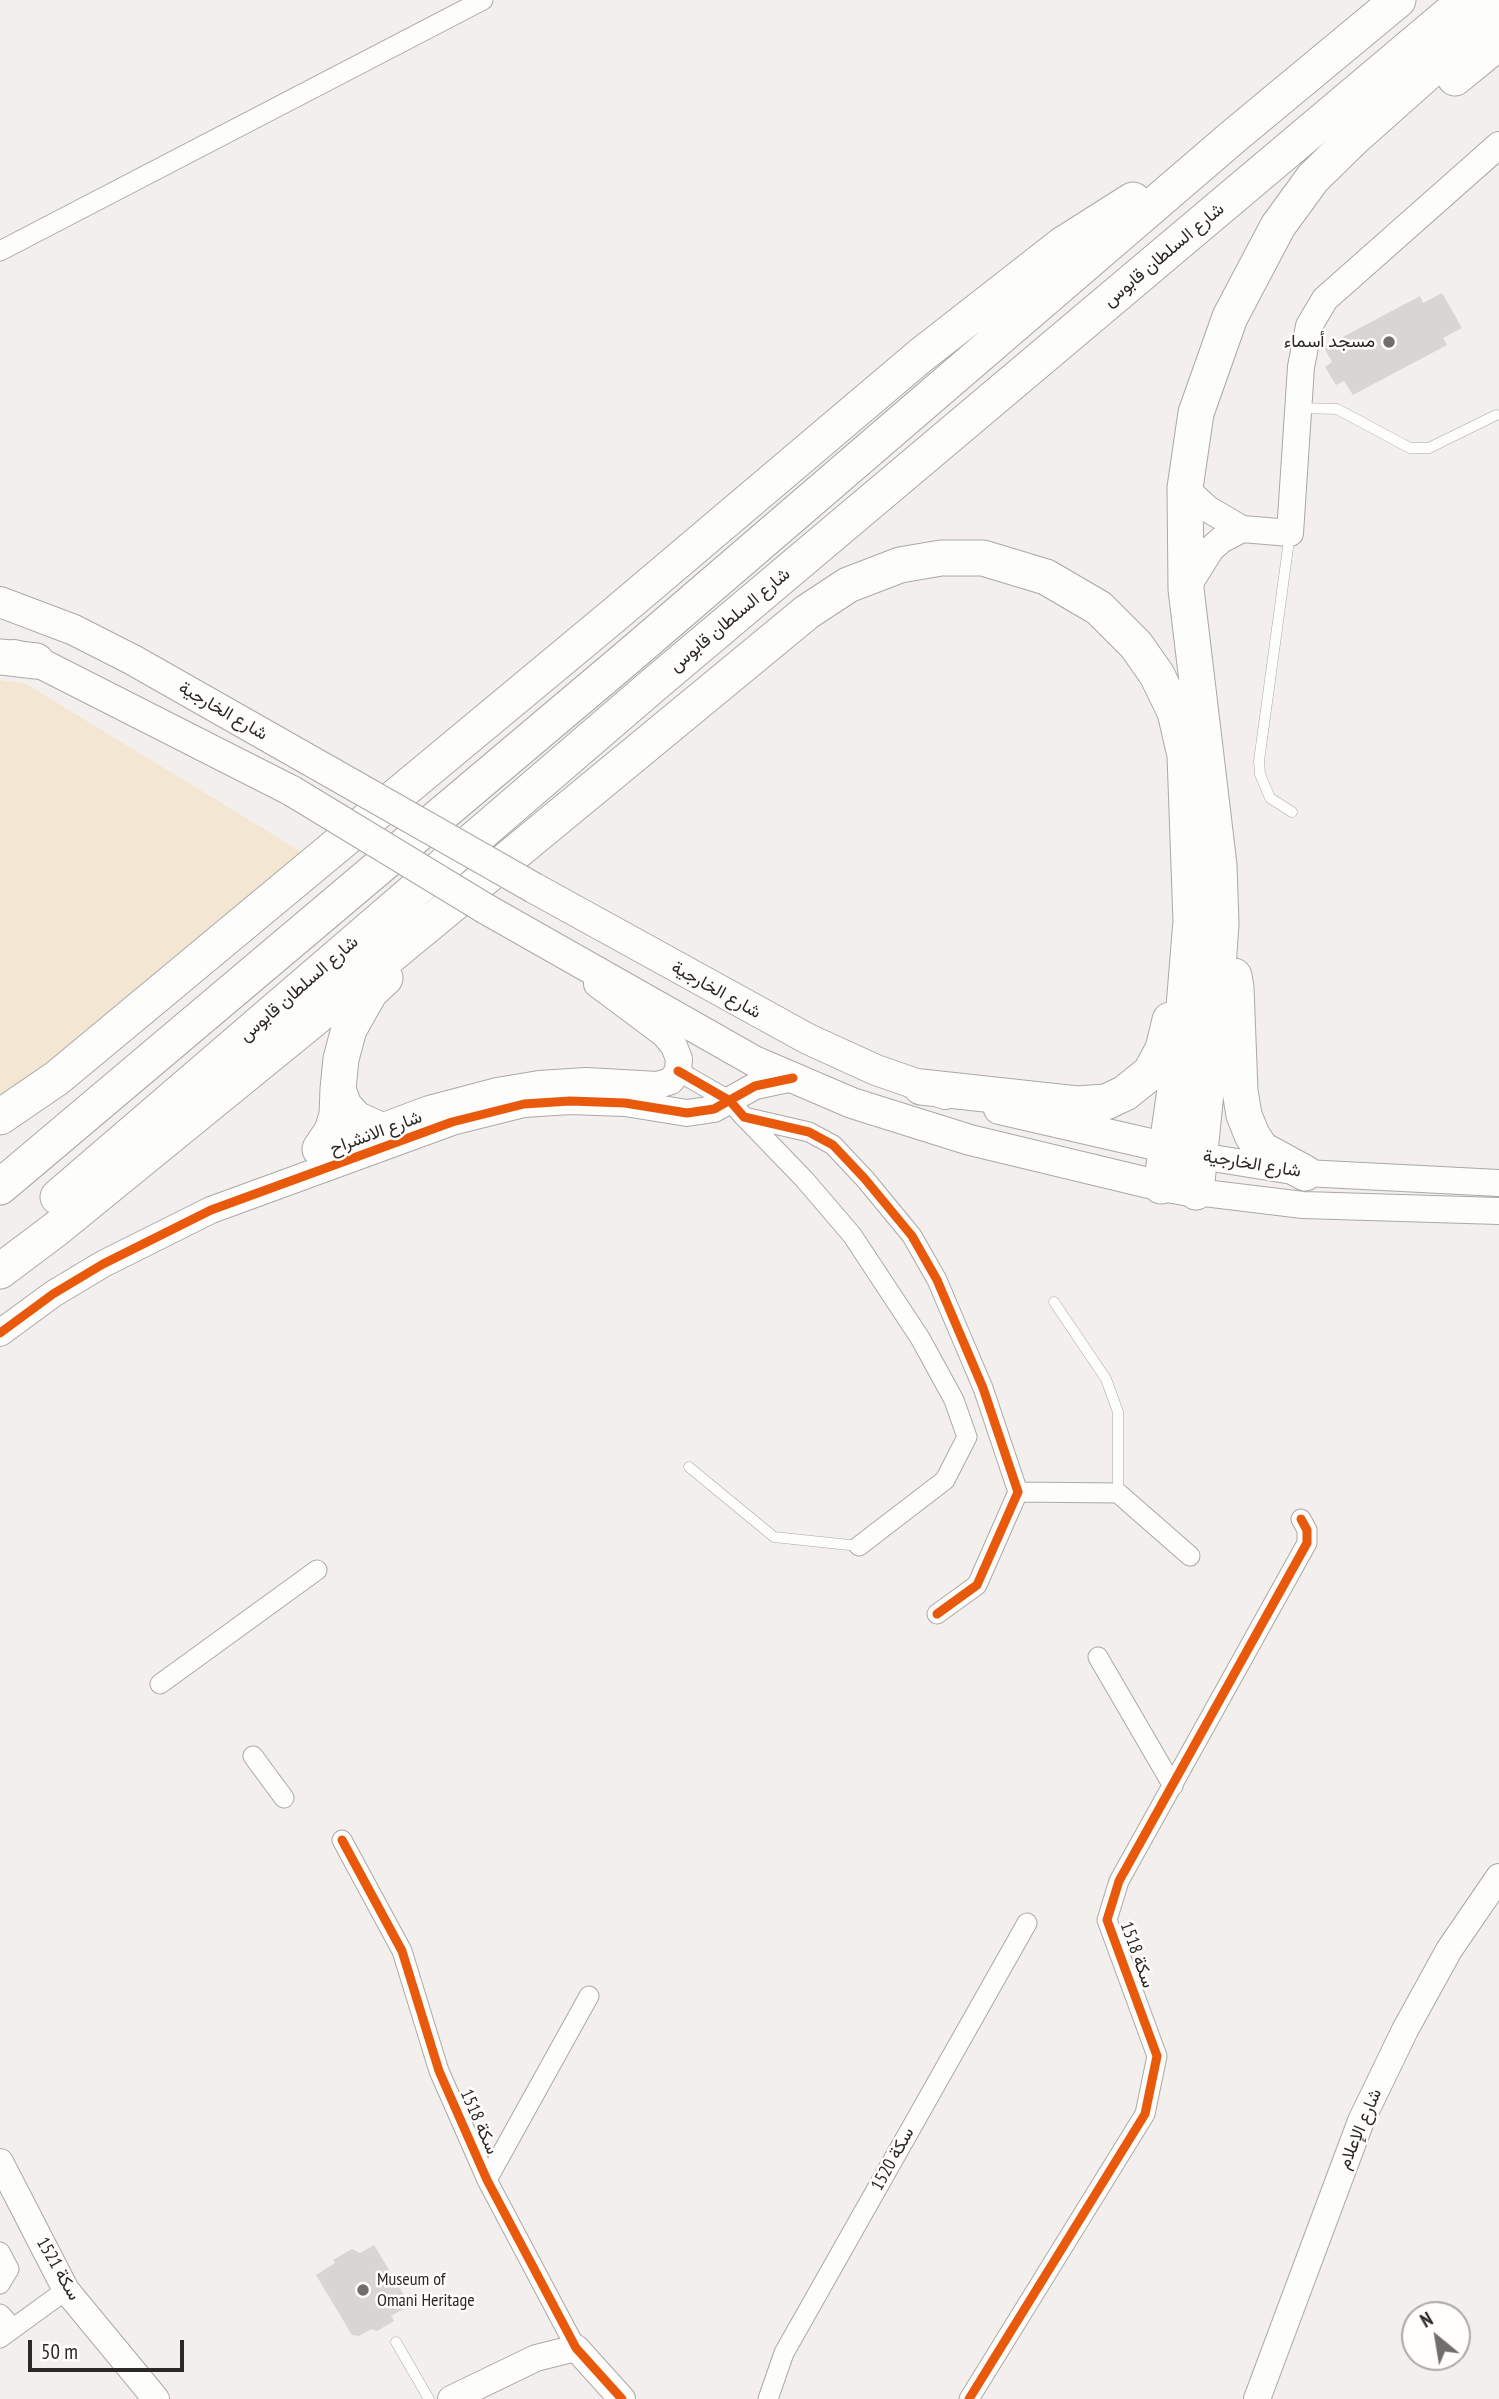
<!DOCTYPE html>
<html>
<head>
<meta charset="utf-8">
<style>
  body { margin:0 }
  #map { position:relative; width:1499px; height:2399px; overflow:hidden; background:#f2efec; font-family:"PT Sans Narrow",sans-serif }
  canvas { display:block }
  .north { position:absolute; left:1401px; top:2301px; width:70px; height:70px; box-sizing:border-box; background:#fffefd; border:2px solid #aaa9a7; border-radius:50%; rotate:330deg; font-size:19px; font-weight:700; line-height:28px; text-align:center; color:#2a2927 }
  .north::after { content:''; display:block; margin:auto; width:24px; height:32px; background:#706e6c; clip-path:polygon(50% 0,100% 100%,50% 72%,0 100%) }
  .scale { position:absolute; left:28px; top:2340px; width:156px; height:32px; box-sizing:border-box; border:4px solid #2a2927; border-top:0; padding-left:9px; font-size:21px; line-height:24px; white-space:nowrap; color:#2a2927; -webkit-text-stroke:5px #fffefd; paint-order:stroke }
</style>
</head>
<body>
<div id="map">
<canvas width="1499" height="2399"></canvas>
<div class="north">N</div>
<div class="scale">50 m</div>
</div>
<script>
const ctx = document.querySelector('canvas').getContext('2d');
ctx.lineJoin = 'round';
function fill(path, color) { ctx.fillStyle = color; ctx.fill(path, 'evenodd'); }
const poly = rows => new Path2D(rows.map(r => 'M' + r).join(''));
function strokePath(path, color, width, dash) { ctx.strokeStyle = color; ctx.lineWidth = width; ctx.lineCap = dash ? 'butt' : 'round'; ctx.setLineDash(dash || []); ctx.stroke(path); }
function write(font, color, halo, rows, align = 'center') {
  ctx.font = font + ' "PT Sans Narrow",Vazirmatn,sans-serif'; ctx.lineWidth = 5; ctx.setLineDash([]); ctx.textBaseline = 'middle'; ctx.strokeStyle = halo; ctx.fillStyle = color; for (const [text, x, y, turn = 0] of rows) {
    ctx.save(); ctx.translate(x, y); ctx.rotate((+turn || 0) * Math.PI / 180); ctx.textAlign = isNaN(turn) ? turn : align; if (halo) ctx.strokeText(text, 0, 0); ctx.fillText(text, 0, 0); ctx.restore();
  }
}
const green = poly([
  [0,680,26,684,305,854,49,1066,0,1101]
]);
const building = poly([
  [1442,293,1462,328,1443,338,1447,345,1353,395,1344,381,1336,385,1325,367,1332,362,1324,347,1420,296,1423,303],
  [374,2245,410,2305,391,2316,394,2321,377,2331,371,2329,359,2336,352,2335,316,2275,335,2263,333,2260,352,2249,360,2253]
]);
const lane = poly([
  [1300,408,1337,409,1410,448,1429,448,1496,415],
  [1290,533,1259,761,1260,774,1270,798,1292,812],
  [1054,1302,1106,1379,1118,1412,1118,1493],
  [689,1467,774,1537,859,1546],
  [396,2342,429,2399]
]);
const street = poly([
  [0,251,483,0],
  [678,1071,730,1101,744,1117,809,1132,833,1145,865,1179,912,1236,937,1280,983,1388,1018,1492,977,1585,937,1614],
  [745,1118,804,1179,852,1235,920,1338,954,1400,967,1437,945,1480,859,1546],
  [1018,1492,1118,1493,1190,1556],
  [1098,1657,1173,1786],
  [160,1684,317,1570],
  [253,1756,284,1798],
  [342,1840,402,1951,439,2071,487,2180,576,2348],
  [487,2180,589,1996],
  [0,2252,9,2269,0,2284],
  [0,2314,13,2328],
  [0,2338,66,2290],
  [768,2399,784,2353,1027,1923],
  [969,2399,1145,2114,1157,2056,1107,1920,1119,1881,1307,1543,1307,1530,1301,1519]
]);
const secondary = poly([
  [1185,488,1208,509,1242,529,1290,533,1301,367,1309,326,1325,299,1499,145],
  [1186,589,1211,549,1221,540,1242,529],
  [316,1151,429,1109,497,1091,539,1084,586,1081,658,1085,671,1081,678,1071,679,1059,674,1046,664,1034,597,984],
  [1200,1156,1305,1173,1499,1183],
  [1196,1192,1303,1205,1499,1211],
  [0,1333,53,1294,103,1264,211,1210,452,1122,524,1104,570,1101,625,1103,687,1113,714,1109,755,1086,793,1078],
  [0,2162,66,2290,156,2399],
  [451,2399,536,2358,576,2348,622,2399],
  [1257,2399,1361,2121,1405,2030,1449,1950,1499,1877]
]);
const primary = poly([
  [0,602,74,630,133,660,332,773],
  [14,655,36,661,292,791],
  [534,888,808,1039,876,1070,945,1094],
  [486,909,754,1061,852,1103,970,1140,1161,1186,1196,1192],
  [999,1109,1190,1153]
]);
const highway = poly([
  [1455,78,1499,42],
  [0,657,36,661],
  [1234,976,1236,988,1240,1091,1244,1115,1252,1135,1261,1149,1305,1173],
  [921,1087,1077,1104,1106,1102,1125,1093,1150,1073,1163,1049,1170,1020],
  [0,1117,57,1078,613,616,920,356,1062,245,1133,200],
  [376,1128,356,1119,344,1106,338,1089,341,1059,349,1029,370,992,385,978],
  [320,1149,332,1131,337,1115,338,1089],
  [0,1187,628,657,1234,136,1398,0],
  [1196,1192,1217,982,1221,924,1219,865,1186,589,1185,488,1196,413,1230,317,1278,226,1313,178,1354,138,1499,9],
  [58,1197,651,687,1466,0],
  [0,1271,56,1229,304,1027,807,612,848,585,900,565,941,558,983,558,1046,577,1099,608,1136,645,1157,675,1175,712,1185,755,1191,921,1180,1056,1161,1186]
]);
const primaryBridge = poly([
  [332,773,534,888],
  [292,791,486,909]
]);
const cycleway = poly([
  [678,1071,730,1101,744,1117,809,1132,833,1145,865,1179,912,1236,937,1280,983,1388,1018,1492,977,1585,937,1614],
  [0,1333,53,1294,103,1264,211,1210,452,1122,524,1104,570,1101,625,1103,687,1113,714,1109,755,1086,793,1078],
  [342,1840,402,1951,439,2071,487,2180,576,2348,622,2399],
  [969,2399,1145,2114,1157,2056,1107,1920,1119,1881,1307,1543,1307,1530,1301,1519]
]);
const markers = [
  [1389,342,7,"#706e6c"],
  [363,2290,7,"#706e6c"]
];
const streetNames = [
  ["شارع السلطان قابوس",1164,255,-40],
  ["شارع السلطان قابوس",730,620,-40],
  ["شارع الخارجية",223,711,30],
  ["شارع السلطان قابوس",299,989,-41],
  ["شارع الخارجية",716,990,29],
  ["شارع الانشراح",376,1133,-20],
  ["شارع الخارجية",1252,1164,9],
  ["سكة 1518",1137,1955,70],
  ["سكة 1518",479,2122,66],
  ["شارع الإعلام",1360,2129,-67],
  ["سكة 1520",893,2159,-61],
  ["سكة 1521",58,2269,60]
];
const poiNames = [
  ["مسجد أسماء",1375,342],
  ["Museum of",377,2280,"left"],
  ["Omani Heritage",377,2301,"left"]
];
fill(green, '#f3e7d3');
fill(building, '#d8d6d3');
strokePath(lane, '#aaa9a7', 11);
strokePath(street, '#aaa9a7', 21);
strokePath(secondary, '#aaa9a7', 28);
strokePath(primary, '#aaa9a7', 32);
strokePath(highway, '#aaa9a7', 37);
strokePath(lane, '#fdfdfc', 10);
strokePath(street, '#fdfdfc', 19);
strokePath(secondary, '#fdfdfc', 26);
strokePath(primary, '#fdfdfc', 30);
strokePath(highway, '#fdfdfc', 35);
strokePath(primaryBridge, '#aaa9a7', 32, []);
strokePath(primaryBridge, '#fdfdfc', 30);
strokePath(cycleway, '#e8590c', 9);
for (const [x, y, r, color] of markers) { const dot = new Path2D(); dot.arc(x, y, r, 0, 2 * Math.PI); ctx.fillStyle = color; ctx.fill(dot); strokePath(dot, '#fffefd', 2.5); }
write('18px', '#2a2927', '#fffefd', streetNames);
write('18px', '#2a2927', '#fffefd', poiNames, 'right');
</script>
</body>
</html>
